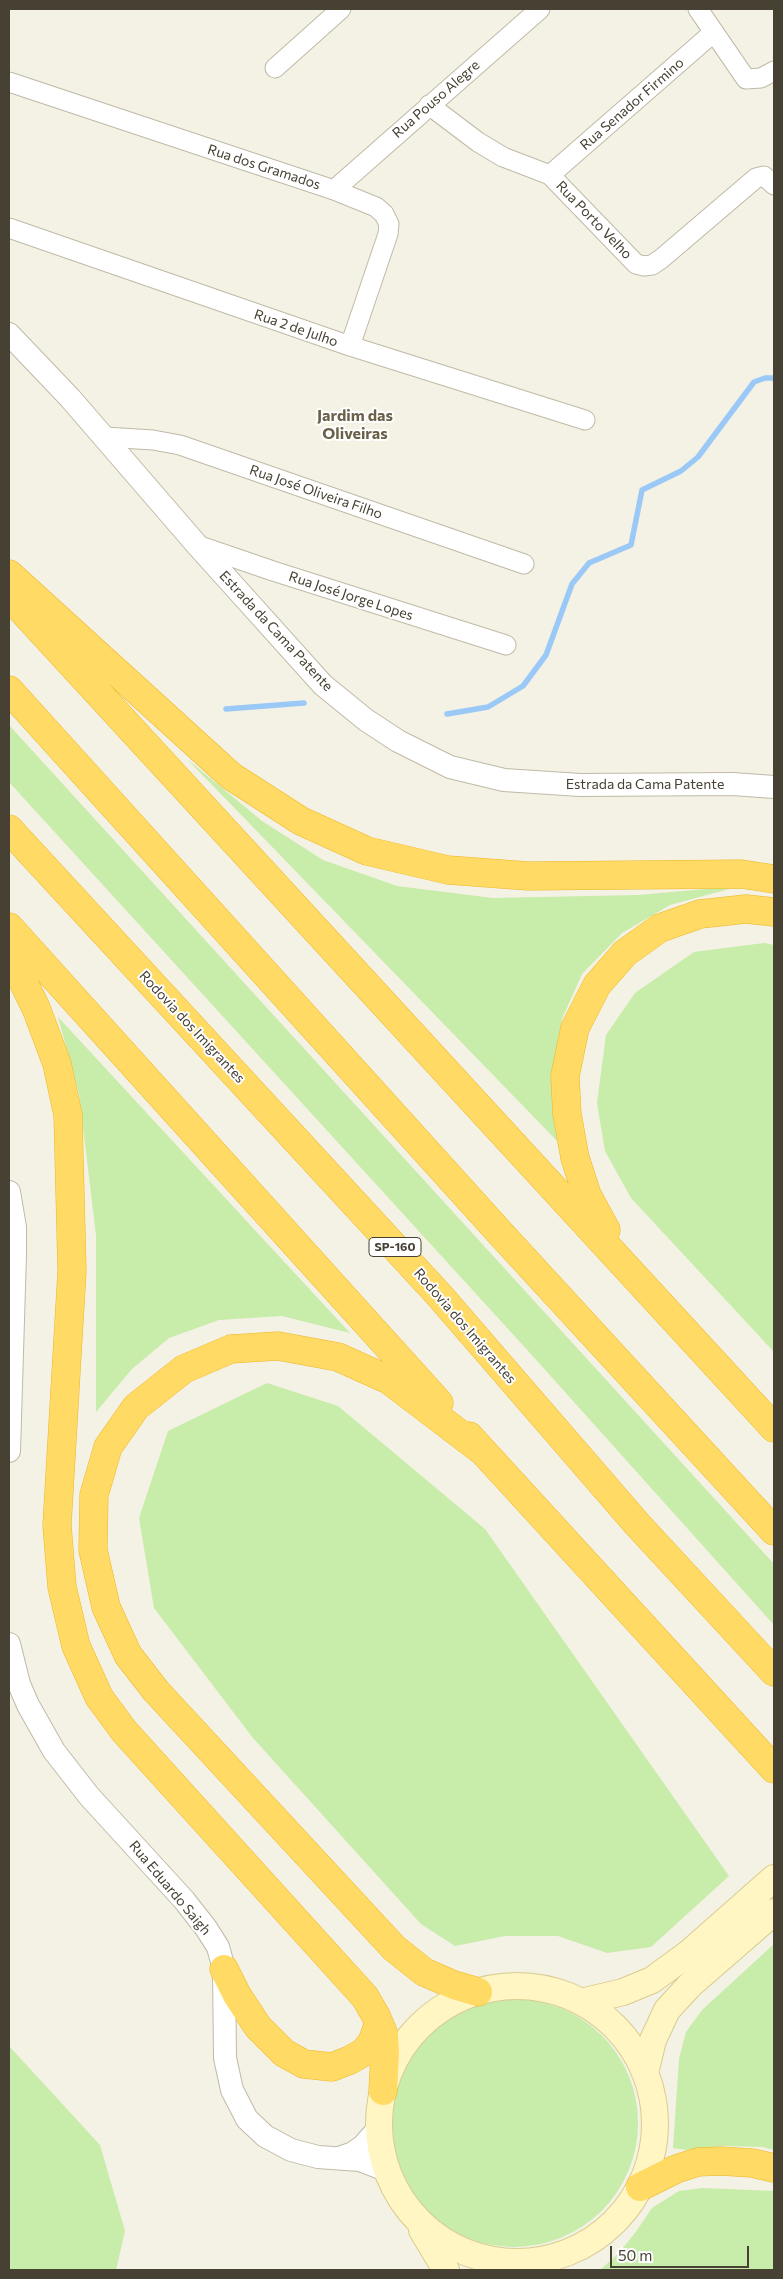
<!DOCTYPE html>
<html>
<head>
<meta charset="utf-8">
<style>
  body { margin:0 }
  #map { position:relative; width:783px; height:2279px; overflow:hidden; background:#f4f1e5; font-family:Commissioner,sans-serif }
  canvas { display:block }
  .frame { position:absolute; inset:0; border:10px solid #474134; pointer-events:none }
  .scale { position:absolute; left:610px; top:2246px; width:139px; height:22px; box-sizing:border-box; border:2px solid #474134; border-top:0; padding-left:6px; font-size:15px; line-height:18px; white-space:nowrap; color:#474134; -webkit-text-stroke:4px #fff; paint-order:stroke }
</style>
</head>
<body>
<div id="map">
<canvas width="783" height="2279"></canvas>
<div class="frame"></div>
<div class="scale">50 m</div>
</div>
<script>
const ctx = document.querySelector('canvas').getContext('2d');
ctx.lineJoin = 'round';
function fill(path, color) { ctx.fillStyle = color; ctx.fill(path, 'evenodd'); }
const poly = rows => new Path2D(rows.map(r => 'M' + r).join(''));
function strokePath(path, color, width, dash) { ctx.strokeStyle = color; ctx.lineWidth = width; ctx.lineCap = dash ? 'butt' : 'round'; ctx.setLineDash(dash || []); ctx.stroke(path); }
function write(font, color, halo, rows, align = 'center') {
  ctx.font = font + ' Commissioner,sans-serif'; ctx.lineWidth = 4; ctx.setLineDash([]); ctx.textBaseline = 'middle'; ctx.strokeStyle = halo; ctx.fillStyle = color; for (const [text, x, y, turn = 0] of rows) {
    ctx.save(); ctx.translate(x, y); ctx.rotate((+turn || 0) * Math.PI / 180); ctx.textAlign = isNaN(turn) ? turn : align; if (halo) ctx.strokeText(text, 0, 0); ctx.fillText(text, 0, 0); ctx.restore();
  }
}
const green = poly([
  [9,725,774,1564,774,1625,530,1353,9,782],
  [187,759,262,821,323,860,397,886,493,898,638,895,717,888,729,889,670,905,622,933,582,974,562,1019,553,1067,560,1144],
  [764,943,774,945,774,1352,631,1198,605,1151,597,1103,606,1035,635,993,694,952],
  [58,1017,350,1333,282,1316,219,1320,169,1338,132,1369,96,1412,96,1235,79,1094],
  [267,1383,338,1406,485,1529,729,1876,651,1947,607,1953,558,1936,505,1936,455,1946,421,1924,253,1738,154,1608,139,1518,168,1431],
  [774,1944,774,2150,763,2147,722,2146,686,2150,673,2148,679,2059,686,2032,702,2010],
  '390 2123a124 124 0 1 1 248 0a124 124 0 1 1-248 0Z',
  [9,2046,100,2145,125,2231,116,2270,9,2270],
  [703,2188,774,2191,774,2270,600,2270,618,2254,635,2233,652,2208,679,2191]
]);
const stream = poly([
  [226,709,304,703],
  [447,714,488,707,523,686,546,655,572,584,589,563,631,545,642,490,681,471,698,457,754,382,765,378,774,378]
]);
const minor = poly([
  [698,9,746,79,761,78,774,71],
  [275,68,341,9],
  [9,82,334,190,376,207,384,214,389,224,388,234,350,346],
  [429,105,478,142,503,157,550,175,636,264,644,266,652,265,661,259,756,178,764,176,774,185],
  [550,175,714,32],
  [334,190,540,9],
  [9,228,350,346,585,420],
  [105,437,153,440,180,445,524,564],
  [197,545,273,571,506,645]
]);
const tertiary = poly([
  [9,334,70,398,197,545,323,685,366,720,398,741,450,767,504,780,580,785,733,784,774,787],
  [9,1192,15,1227,15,1254,9,1451],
  [9,1644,19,1684,28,1705,54,1751,89,1796,184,1900,206,1928,218,1947,224,1969,225,2058,232,2090,247,2119,265,2136,291,2150,318,2157,360,2160,386,2170],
  [339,2158,353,2153,363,2146,379,2128]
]);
const secondary = poly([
  '379 2124a138 138 0 1 1 276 0a138 138 0 1 1-276 0Z',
  [581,2002,623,1992,652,1980,689,1953,774,1878],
  [645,2073,653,2040,667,2010,690,1985,774,1912],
  [422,2230,446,2270]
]);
const motorway = poly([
  [9,574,231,776,301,821,367,851,448,870,528,876,741,874,774,879],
  [9,596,774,1428],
  [9,690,501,1234,774,1531],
  [9,829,439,1295,637,1524,774,1672],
  [9,927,439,1403],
  [9,953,36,1008,57,1064,68,1115,72,1271,57,1525,62,1587,76,1646,99,1697,124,1731,365,1997,376,2016,384,2035,385,2053,383,2091],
  [606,1230,587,1195,575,1158,567,1114,565,1076,575,1028,597,985,625,953,660,928,700,914,746,909,774,912],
  [469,1436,774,1769],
  [224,1969,237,1995,258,2027,284,2053,304,2064,332,2067,350,2060,364,2052,372,2042,379,2023],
  [478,1992,454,1985,424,1972,394,1948,156,1691,128,1655,106,1607,93,1550,94,1495,108,1447,136,1407,184,1369,231,1349,278,1346,338,1357,389,1380,481,1450],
  [640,2187,676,2169,698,2162,720,2161,752,2163,774,2168]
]);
const shields = [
  [395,1247,52]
];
const shieldNames = [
  ["SP-160",395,1247]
];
const streetNames = [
  ["Rua Pouso Alegre",436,99,-41],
  ["Rua Senador Firmino",632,104,-41],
  ["Rua dos Gramados",264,167,18],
  ["Rua Porto Velho",594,220,46],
  ["Rua 2 de Julho",296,328,19],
  ["Rua José Oliveira Filho",316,492,19],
  ["Rua José Jorge Lopes",351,596,18],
  ["Estrada da Cama Patente",276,631,47],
  ["Estrada da Cama Patente",645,784],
  ["Rodovia dos Imigrantes",192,1027,47],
  ["Rodovia dos Imigrantes",465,1326,49],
  ["Rua Eduardo Saigh",170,1888,50]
];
const quarterNames = [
  ["Jardim das",355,416],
  ["Oliveiras",355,434]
];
fill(green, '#c8eca9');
strokePath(stream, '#9bc9f7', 5.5);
strokePath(minor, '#c0baa6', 21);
strokePath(tertiary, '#c0baa6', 24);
strokePath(secondary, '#d8cc90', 28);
strokePath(motorway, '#ecb627', 29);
strokePath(minor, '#fff', 19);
strokePath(tertiary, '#fff', 22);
strokePath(secondary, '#fff6c4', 26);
strokePath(motorway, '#ffda65', 28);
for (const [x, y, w] of shields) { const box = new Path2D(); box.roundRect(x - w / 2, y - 9.5, w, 19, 4); ctx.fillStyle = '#fff'; ctx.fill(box); strokePath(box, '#474134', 1); }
write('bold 12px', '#474134', null, shieldNames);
write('14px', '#474134', '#fff', streetNames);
write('bold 16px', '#6b614a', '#fff', quarterNames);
</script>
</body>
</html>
